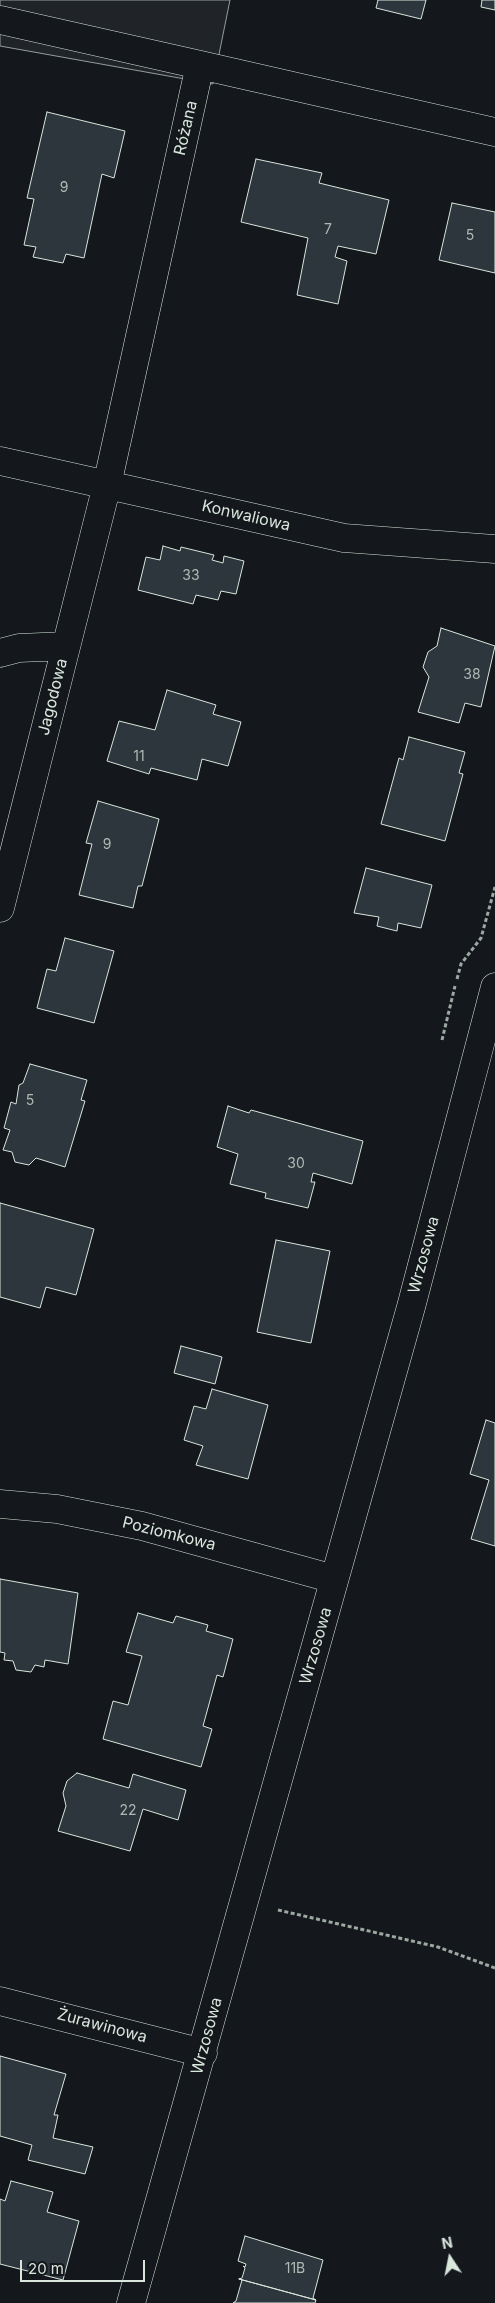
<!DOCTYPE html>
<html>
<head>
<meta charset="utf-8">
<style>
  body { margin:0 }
  #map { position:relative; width:495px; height:2303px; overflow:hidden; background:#14181c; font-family:Inter,sans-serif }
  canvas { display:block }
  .north { position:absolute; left:425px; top:2233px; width:50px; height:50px; -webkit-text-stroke:4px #14181c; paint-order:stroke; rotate:349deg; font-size:14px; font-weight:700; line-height:20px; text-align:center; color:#d8e6dc }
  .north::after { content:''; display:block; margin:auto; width:18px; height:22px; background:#d8e6dc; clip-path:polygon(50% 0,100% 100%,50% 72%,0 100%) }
  .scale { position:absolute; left:20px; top:2260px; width:125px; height:22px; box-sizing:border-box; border:2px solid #d8e6dc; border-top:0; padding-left:6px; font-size:15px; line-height:18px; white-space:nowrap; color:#d8e6dc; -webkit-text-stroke:4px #14181c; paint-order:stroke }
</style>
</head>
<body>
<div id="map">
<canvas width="495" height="2303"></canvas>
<div class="north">N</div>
<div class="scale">20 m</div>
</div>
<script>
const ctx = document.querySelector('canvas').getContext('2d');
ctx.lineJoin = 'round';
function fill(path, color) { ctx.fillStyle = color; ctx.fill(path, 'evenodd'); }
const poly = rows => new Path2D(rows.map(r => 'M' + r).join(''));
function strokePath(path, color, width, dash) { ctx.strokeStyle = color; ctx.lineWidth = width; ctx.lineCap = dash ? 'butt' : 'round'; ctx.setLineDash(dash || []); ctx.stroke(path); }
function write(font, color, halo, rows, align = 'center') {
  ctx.font = font + ' Inter,sans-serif'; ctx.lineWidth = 4; ctx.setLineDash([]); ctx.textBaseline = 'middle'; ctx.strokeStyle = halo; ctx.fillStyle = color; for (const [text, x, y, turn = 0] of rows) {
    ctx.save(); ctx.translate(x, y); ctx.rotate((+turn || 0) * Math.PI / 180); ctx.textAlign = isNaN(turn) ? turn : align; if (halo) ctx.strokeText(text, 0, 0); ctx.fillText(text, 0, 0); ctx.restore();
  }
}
const green = poly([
  [0,0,230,0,213,84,0,46,0,0]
]);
const building = poly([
  [378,0,426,0,421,19,376,8,378,0],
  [482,0,495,0,495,10,481,7,482,0],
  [47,112,125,131,114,178,102,174,84,258,66,254,63,263,33,257,36,247,24,245,34,199,27,198,47,112],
  [256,159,322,173,319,183,389,200,376,254,338,246,335,257,347,261,338,304,297,295,308,238,241,222,256,159],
  [452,203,495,212,495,273,439,260,452,203],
  [163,546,180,551,181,547,214,555,212,560,223,563,224,556,244,561,236,594,221,591,218,600,196,595,193,604,138,590,146,557,160,560,163,546],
  [441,628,495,646,481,707,465,703,459,723,418,712,429,677,423,667,428,652,437,646,441,628],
  [167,690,216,705,213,714,241,722,228,766,202,759,197,780,151,768,149,774,107,761,119,721,155,730,167,690],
  [409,737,465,752,459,773,463,774,445,841,381,824,399,758,403,760,409,737],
  [98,801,159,819,142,886,138,886,133,908,79,895,92,844,86,843,98,801],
  [366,868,432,885,421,928,398,923,397,931,377,926,379,917,354,913,366,868],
  [65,938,114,951,94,1023,37,1008,47,969,56,971,65,938],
  [30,1064,87,1080,81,1100,85,1101,65,1167,36,1158,29,1165,15,1162,12,1152,3,1150,10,1130,4,1128,11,1102,16,1104,19,1085,23,1083,30,1064],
  [228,1106,249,1113,251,1110,363,1141,352,1184,313,1173,311,1182,315,1182,308,1208,265,1198,266,1193,230,1184,238,1154,217,1147,228,1106],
  [0,1203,94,1229,76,1295,46,1287,40,1308,0,1297,0,1203],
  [276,1240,330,1251,311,1343,257,1332,276,1240],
  [181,1346,222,1357,215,1384,174,1373,181,1346],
  [212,1389,268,1405,248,1479,196,1465,203,1446,184,1440,194,1406,206,1409,212,1389],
  [486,1420,495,1423,495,1546,471,1539,489,1480,470,1474,486,1420],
  [0,1579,78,1593,68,1664,45,1660,44,1667,35,1665,31,1672,16,1670,13,1661,4,1660,5,1653,0,1652,0,1579],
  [138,1613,173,1623,176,1616,208,1625,206,1631,233,1639,223,1677,217,1675,203,1726,212,1729,201,1767,103,1739,113,1701,128,1705,142,1656,126,1652,138,1613],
  [77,1773,129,1788,133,1774,186,1790,178,1820,143,1809,130,1851,58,1831,66,1806,63,1793,67,1781,77,1773],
  [0,2056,66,2074,54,2115,58,2115,53,2138,93,2147,85,2174,28,2160,32,2145,0,2136,0,2056],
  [11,2181,53,2192,47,2212,79,2221,63,2280,0,2264,0,2199,5,2201,11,2181],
  [245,2236,323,2260,313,2298,316,2300,239,2279,242,2278,245,2268,243,2266,245,2267,246,2264,238,2261,245,2236],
  [239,2279,316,2300,315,2303,233,2303,236,2301,242,2280,239,2279]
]);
const path = poly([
  [457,979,461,964,481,938,495,887],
  [442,1040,455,986],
  [278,1910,438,1947,495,1968]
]);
const minor = poly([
  [0,20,200,65],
  [0,461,344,538,495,549],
  [0,653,19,648,66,646],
  [0,908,107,485,200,65,495,132],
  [0,1504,57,1509,142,1526,334,1579],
  [0,2001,203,2053],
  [131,2303,411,1307,495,987]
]);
const numberNames = [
  ["9",64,188],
  ["7",328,230],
  ["5",470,236],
  ["33",191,576],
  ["38",472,675],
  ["11",139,757],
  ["9",107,845],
  ["5",30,1101],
  ["30",296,1164],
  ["22",128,1811],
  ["11B",295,2269]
];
const streetNames = [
  ["Różana",186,128,-77],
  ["Konwaliowa",246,516,13],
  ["Jagodowa",53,697,-76],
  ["Wrzosowa",424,1255,-75],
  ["Poziomkowa",169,1534,14],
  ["Wrzosowa",316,1646,-74],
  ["Żurawinowa",102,2026,15],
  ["Wrzosowa",207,2036,-75]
];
fill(green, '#202428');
strokePath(green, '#939e99', 1);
fill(building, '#2c363c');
strokePath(building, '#d8e6dc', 1);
strokePath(minor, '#d8e6dc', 29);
strokePath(path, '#9da8a2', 3, [4, 2.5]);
strokePath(minor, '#14181c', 28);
write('14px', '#adbab4', null, numberNames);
write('16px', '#d8e6dc', '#14181c', streetNames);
</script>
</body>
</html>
